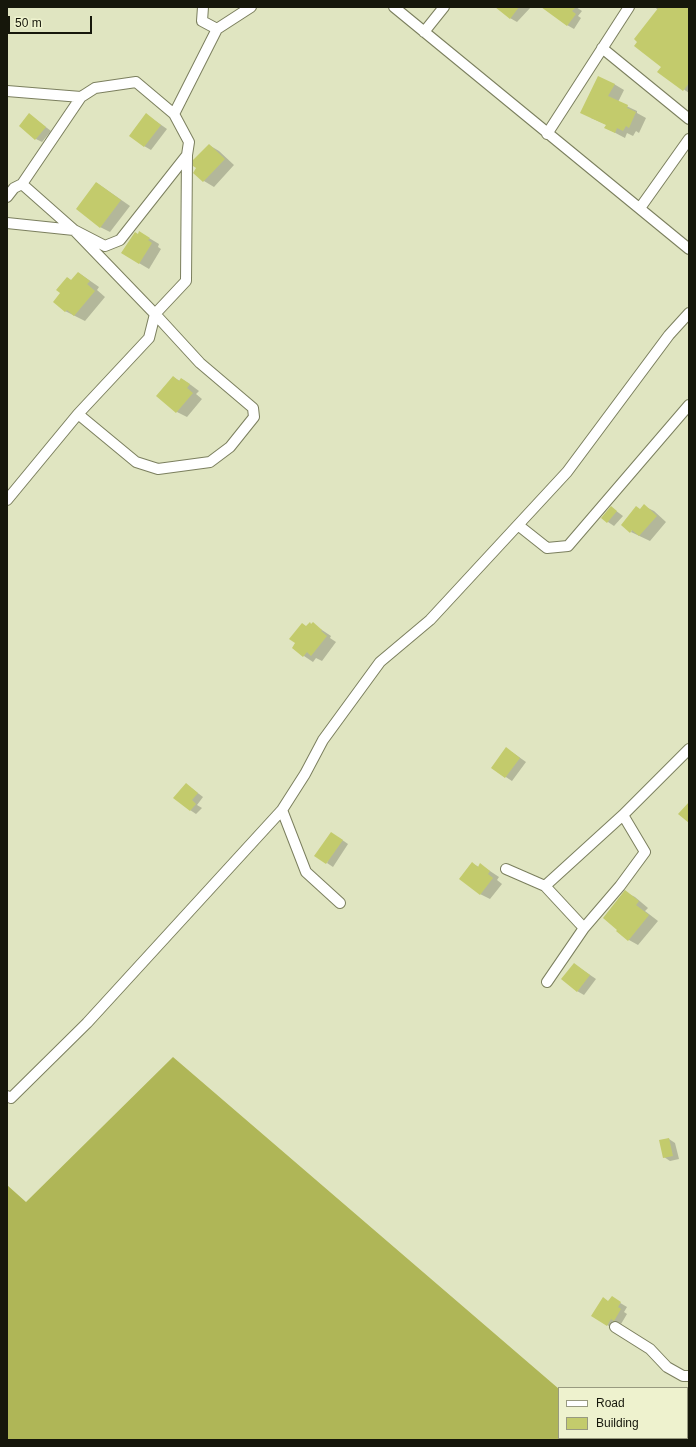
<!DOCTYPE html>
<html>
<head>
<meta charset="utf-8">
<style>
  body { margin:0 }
  #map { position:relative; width:696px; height:1447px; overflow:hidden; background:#e0e5c1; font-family:Arial,sans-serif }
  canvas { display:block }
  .frame { position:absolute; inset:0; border:8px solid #16170b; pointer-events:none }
  .legend { position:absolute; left:558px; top:1387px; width:130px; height:52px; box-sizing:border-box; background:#eef2ce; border:1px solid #989a80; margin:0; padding:5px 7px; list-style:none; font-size:12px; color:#16170b }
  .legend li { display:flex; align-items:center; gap:8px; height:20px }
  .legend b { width:20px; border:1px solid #989a80 }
  .scale { position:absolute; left:8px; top:16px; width:84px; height:18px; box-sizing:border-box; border:2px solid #16170b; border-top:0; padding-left:5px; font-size:12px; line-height:14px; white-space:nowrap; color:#16170b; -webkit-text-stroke:3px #eef2ce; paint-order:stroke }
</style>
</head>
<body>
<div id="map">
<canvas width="696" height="1447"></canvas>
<div class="frame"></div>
<ul class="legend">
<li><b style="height:5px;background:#fff"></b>Road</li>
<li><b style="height:11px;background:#c3cb6c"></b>Building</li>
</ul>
<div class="scale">50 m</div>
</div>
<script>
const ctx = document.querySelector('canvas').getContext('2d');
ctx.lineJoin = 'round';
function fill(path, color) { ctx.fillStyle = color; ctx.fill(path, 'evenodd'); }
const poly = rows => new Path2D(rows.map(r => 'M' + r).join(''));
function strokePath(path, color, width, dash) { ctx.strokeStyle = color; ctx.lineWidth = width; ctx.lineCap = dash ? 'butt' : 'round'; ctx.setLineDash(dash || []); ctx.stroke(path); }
const forest = poly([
  [173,1057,559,1389,559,1438,616,1438,619,1440,7,1440,7,1185,26,1202]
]);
const shadow = poly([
  [506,7,531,7,517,22,510,18],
  [548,7,576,7,582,11,578,16,581,18,574,29,567,25],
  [655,7,689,7,689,93,659,72,662,67,658,10],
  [614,84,624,90,618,102,637,111,637,113,646,118,639,133,636,131,633,136,627,133,625,138,606,128,607,125,591,118],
  [30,115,51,131,42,142,36,139],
  [147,115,167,129,151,150,144,146],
  [209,145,219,151,234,165,214,187,204,181,195,172],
  [97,183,130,206,110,232,100,227],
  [149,238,159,244,158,247,161,249,149,269,122,253],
  [79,273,99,287,97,290,105,297,85,321,65,311,62,293,68,278,72,281],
  [173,377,180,381,182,379,191,385,199,391,196,394,202,399,187,417,177,412],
  [644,506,654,511,666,522,650,541,631,532,640,510],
  [611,507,623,516,614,526,602,518],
  [313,624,331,636,330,638,336,642,322,661,316,658,313,662,304,656,307,627],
  [512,752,526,762,512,781,492,768],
  [186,784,203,797,197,805,202,808,196,814,190,810],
  [338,837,348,844,333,867,327,863],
  [473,864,479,867,481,865,499,877,497,880,502,884,490,899,480,894],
  [625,892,635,897,648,908,645,911,658,921,638,945,629,940],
  [574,964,596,979,584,995,577,991],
  [669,1139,675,1143,679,1159,670,1161,664,1157],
  [612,1298,627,1307,624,1312,627,1314,621,1324,618,1322,614,1329,592,1316,609,1302]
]);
const building = poly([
  [495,7,519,7,510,19],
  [541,7,576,7,572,11,576,14,567,26],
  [659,7,689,7,689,83,683,91,657,72,661,67,634,46,637,42,634,39],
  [598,76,615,84,608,96,628,105,627,108,636,112,629,128,626,126,623,131,617,128,615,133,604,128,606,125,580,113],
  [29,113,46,127,35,140,19,126],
  [146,113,161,125,144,147,129,136],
  [209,144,225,159,203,182,193,173,196,168,193,166,193,160],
  [96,182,121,200,100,228,76,209],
  [139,231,150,238,148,240,152,243,139,264,121,253,135,232,138,234],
  [78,272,90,281,87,284,95,291,74,316,67,310,65,312,53,302,60,293,56,290,67,277,71,280],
  [173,376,179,381,181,378,190,384,187,388,193,393,176,413,156,396],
  [644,504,657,516,639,536,632,530,630,533,621,525,636,506,640,509],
  [611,506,617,511,607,523,601,518],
  [310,622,311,624,313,622,322,630,321,631,327,636,311,656,307,652,303,657,292,648,295,643,289,639,302,623,306,626],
  [506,747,520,758,505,778,491,768],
  [186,783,198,793,192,800,196,804,190,811,173,798],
  [689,802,689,823,678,814],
  [331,832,343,840,326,864,314,856],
  [472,862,478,867,480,863,490,871,488,874,493,878,480,895,459,879],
  [625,890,639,901,636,905,649,915,628,941,616,931,617,930,603,918],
  [574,963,590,975,577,992,561,979],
  [669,1138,673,1156,663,1158,659,1140],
  [612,1296,621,1302,618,1307,621,1309,614,1321,611,1319,607,1326,591,1316,603,1297,608,1301]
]);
const street = poly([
  [203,7,202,21,217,29],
  [394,7,689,249],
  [424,32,444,7],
  [602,48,689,119],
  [7,91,81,97],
  [547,134,629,7],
  [22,184,81,97,95,88,136,82,174,114],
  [7,197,14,188,22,184,74,230,105,246,120,240,187,155,189,142,174,114,217,29,251,7],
  [640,208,689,139],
  [7,223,74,230,155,314,149,338,78,414,7,500],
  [78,414,136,462,158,469,210,462,230,447,254,417,253,408,200,363,155,314,186,281,187,155],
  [518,525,547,548,568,546,689,405],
  [282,810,306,872,340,903],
  [506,869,545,886,584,928],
  [545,886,623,815],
  [547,982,584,928,620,886,645,852,623,815,689,749],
  [7,1096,11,1098,87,1023,282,810,305,774,323,740,380,662,430,620,567,472,669,335,689,313],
  [615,1327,650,1349,667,1367,683,1376,689,1376]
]);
fill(forest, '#afb657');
fill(shadow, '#0003');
fill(building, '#c3cb6c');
strokePath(street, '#7b7f5e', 12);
strokePath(street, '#fff', 10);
</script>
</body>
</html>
